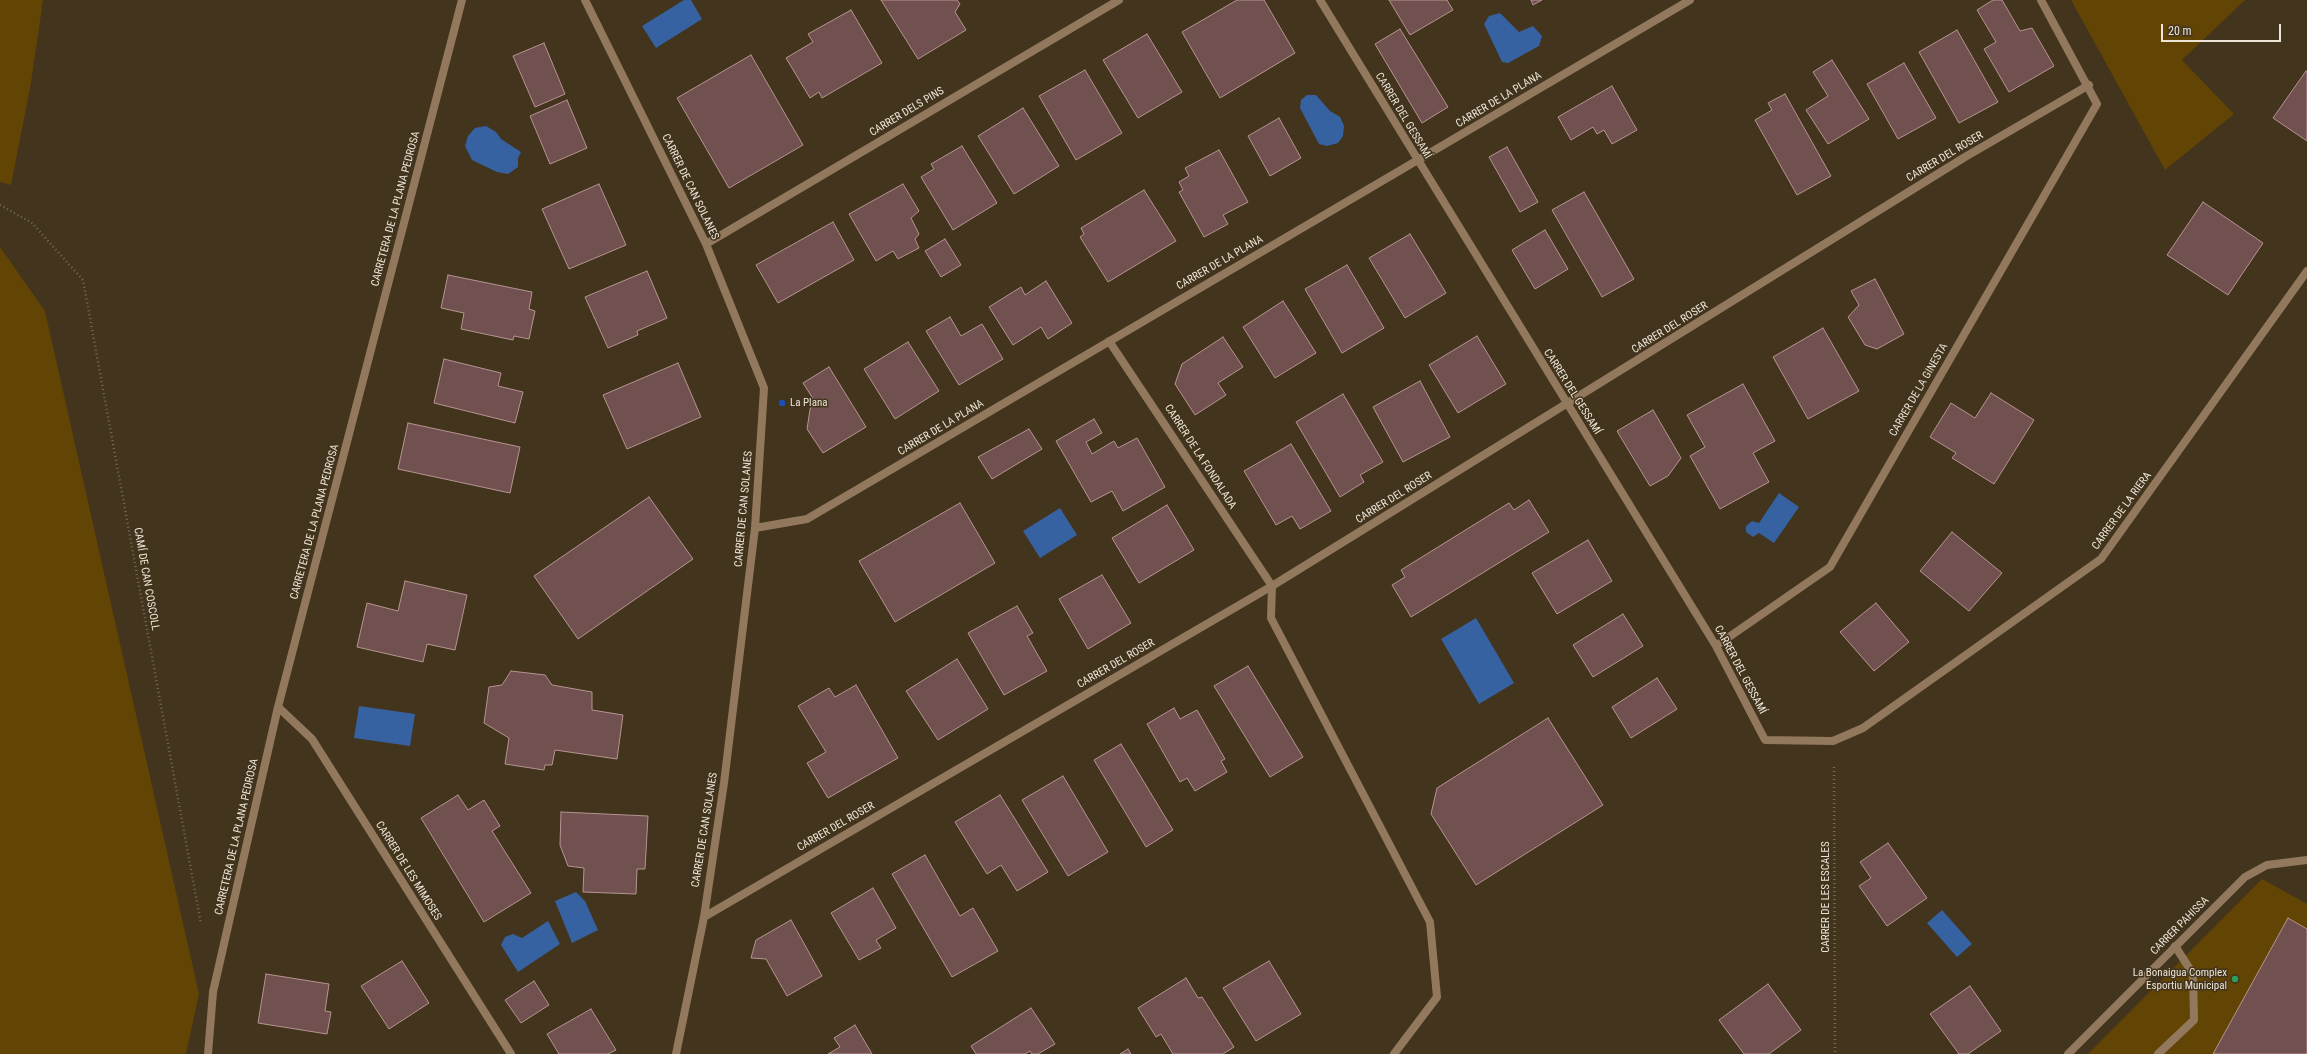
<!DOCTYPE html>
<html>
<head>
<meta charset="utf-8">
<style>
  body { margin:0 }
  #map { position:relative; width:2307px; height:1054px; overflow:hidden; background:#42341d; font-family:"Roboto Condensed",sans-serif }
  canvas { display:block }
  .scale { position:absolute; left:2161px; top:24px; width:120px; height:18px; box-sizing:border-box; border:2px solid #ece4d6; border-top:0; padding-left:5px; font-size:12px; line-height:14px; white-space:nowrap; color:#ece4d6; -webkit-text-stroke:3px #42341d; paint-order:stroke }
</style>
</head>
<body>
<div id="map">
<canvas width="2307" height="1054"></canvas>
<div class="scale">20 m</div>
</div>
<script>
const ctx = document.querySelector('canvas').getContext('2d');
ctx.lineJoin = 'round';
function fill(path, color) { ctx.fillStyle = color; ctx.fill(path, 'evenodd'); }
const poly = rows => new Path2D(rows.map(r => 'M' + r).join(''));
function strokePath(path, color, width, dash) { ctx.strokeStyle = color; ctx.lineWidth = width; ctx.lineCap = dash ? 'butt' : 'round'; ctx.setLineDash(dash || []); ctx.stroke(path); }
function write(font, color, halo, rows, align = 'center') {
  ctx.font = font + ' "Roboto Condensed",sans-serif'; ctx.lineWidth = 3; ctx.setLineDash([]); ctx.textBaseline = 'middle'; ctx.strokeStyle = halo; ctx.fillStyle = color; for (const [text, x, y, turn = 0] of rows) {
    ctx.save(); ctx.translate(x, y); ctx.rotate((+turn || 0) * Math.PI / 180); ctx.textAlign = isNaN(turn) ? turn : align; if (halo) ctx.strokeText(text, 0, 0); ctx.fillText(text, 0, 0); ctx.restore();
  }
}
const green = poly([
  [0,0,43,0,31,83,11,185,0,182],
  [2071,0,2245,0,2182,60,2234,114,2165,170],
  [0,247,45,311,199,994,186,1054,0,1054],
  [2262,879,2307,904,2307,1054,2088,1054]
]);
const water = poly([
  [684,0,691,0,702,19,656,48,642,26],
  [1500,13,1519,32,1533,26,1542,36,1539,46,1508,63,1502,62,1484,24,1489,16],
  [1307,95,1316,95,1330,111,1340,117,1344,126,1343,136,1338,143,1327,146,1319,144,1300,108,1301,100],
  [486,126,496,132,501,139,521,152,518,158,518,167,508,174,497,172,472,160,465,146,468,136,475,128],
  [1779,493,1799,507,1774,543,1759,533,1753,537,1746,532,1746,526,1752,521,1759,523],
  [1060,508,1077,535,1040,558,1023,531],
  [1476,618,1514,683,1479,704,1441,639],
  [359,706,415,714,410,746,354,738],
  [576,892,585,901,598,930,572,943,555,901],
  [1942,910,1972,944,1957,957,1927,923],
  [548,921,560,944,518,972,501,945,505,937,513,934,522,938]
]);
const building = poly([
  [881,0,957,0,960,4,955,12,966,30,918,59,881,0],
  [1237,0,1264,0,1295,53,1220,98,1182,32,1237,0],
  [1389,0,1447,0,1453,10,1410,35,1389,0],
  [1531,0,1542,0,1533,5,1531,0],
  [1993,0,2002,0,2020,31,2032,28,2054,66,2009,92,1984,49,1996,42,1977,10,1993,0],
  [851,10,882,63,822,98,819,92,810,98,786,58,813,42,808,34,851,10],
  [1400,29,1448,107,1422,123,1375,44,1400,29],
  [1957,30,1998,102,1959,123,1919,52,1957,30],
  [1147,34,1182,92,1138,118,1103,60,1147,34],
  [544,43,565,94,535,107,513,56,544,43],
  [751,55,803,145,729,188,677,98,751,55],
  [1832,60,1869,119,1828,144,1806,110,1828,96,1813,72,1832,60],
  [1904,63,1936,118,1898,139,1867,84,1904,63],
  [1085,70,1122,133,1076,160,1039,96,1085,70],
  [2306,71,2307,72,2307,141,2273,118,2306,71],
  [1612,86,1637,130,1612,144,1604,130,1597,134,1593,127,1571,140,1558,117,1612,86],
  [1785,94,1831,176,1797,195,1755,120,1772,110,1768,103,1785,94],
  [567,100,587,148,550,164,530,116,567,100],
  [1023,108,1059,166,1014,194,978,136,1023,108],
  [1279,118,1301,158,1270,176,1248,136,1279,118],
  [962,146,997,203,953,230,921,177,934,169,931,164,962,146],
  [1507,147,1538,202,1520,212,1489,157,1507,147],
  [1219,150,1248,202,1223,215,1228,224,1204,237,1179,192,1183,190,1179,182,1189,176,1185,168,1219,150],
  [599,184,626,245,569,269,542,209,599,184],
  [903,184,919,211,911,218,919,234,915,239,919,248,898,259,893,251,876,261,849,214,903,184],
  [1144,190,1176,241,1108,282,1080,237,1084,234,1081,228,1144,190],
  [1584,192,1634,279,1602,297,1552,210,1584,192],
  [2203,202,2263,243,2228,295,2167,255,2203,202],
  [833,222,854,260,778,303,756,265,833,222],
  [1545,230,1568,269,1535,289,1512,250,1545,230],
  [1410,234,1446,293,1405,318,1369,258,1410,234],
  [945,239,961,265,941,277,925,251,945,239],
  [1347,265,1384,328,1342,353,1305,289,1347,265],
  [647,271,667,318,637,331,638,335,608,348,585,297,647,271],
  [448,275,532,292,529,309,535,311,529,339,514,336,513,340,461,329,464,313,441,308,448,275],
  [1875,279,1904,334,1877,349,1865,345,1848,317,1859,305,1851,291,1875,279],
  [1046,281,1072,323,1048,339,1041,327,1013,345,989,307,1021,287,1025,295,1046,281],
  [1283,301,1316,353,1275,378,1243,327,1283,301],
  [950,317,961,336,982,324,1003,359,959,385,926,331,950,317],
  [1823,328,1859,391,1808,419,1773,357,1823,328],
  [1477,336,1506,384,1458,413,1429,365,1477,336],
  [1223,337,1243,367,1218,383,1226,395,1195,415,1175,384,1182,364,1223,337],
  [908,342,939,391,895,419,864,369,908,342],
  [444,359,501,373,498,386,523,392,515,423,434,403,444,359],
  [678,363,701,417,627,449,603,395,678,363],
  [829,367,866,427,823,453,807,429,812,397,803,383,829,367],
  [1420,381,1450,437,1403,462,1373,407,1420,381],
  [1743,384,1775,441,1753,453,1769,482,1720,509,1690,456,1705,447,1687,415,1743,384],
  [1991,393,2034,420,1994,484,1952,458,1956,453,1930,437,1951,403,1975,418,1991,393],
  [1343,394,1383,462,1360,475,1364,482,1340,497,1296,422,1343,394],
  [1653,410,1681,458,1668,476,1650,486,1617,431,1653,410],
  [1094,419,1102,433,1086,442,1092,454,1114,441,1118,448,1137,438,1165,487,1123,511,1112,491,1091,502,1056,441,1094,419],
  [408,423,520,447,510,493,398,469,408,423],
  [1029,429,1042,449,992,479,978,457,1029,429],
  [1291,444,1331,511,1300,529,1292,516,1276,525,1244,471,1291,444],
  [649,497,693,559,578,639,534,576,649,497],
  [1529,500,1549,532,1411,617,1392,585,1405,577,1401,570,1509,503,1514,510,1529,500],
  [960,503,995,563,895,622,859,561,960,503],
  [1167,505,1194,550,1139,583,1112,538,1167,505],
  [1952,532,2002,573,1969,611,1920,571,1952,532],
  [1588,540,1612,581,1557,614,1532,573,1588,540],
  [1102,575,1131,623,1088,649,1059,599,1102,575],
  [405,581,467,595,455,650,427,644,423,662,357,647,367,603,398,611,405,581],
  [1876,603,1909,642,1874,671,1840,632,1876,603],
  [1017,606,1033,633,1027,636,1047,671,1004,695,968,633,1017,606],
  [1623,614,1643,646,1593,677,1573,645,1623,614],
  [957,659,988,709,938,740,906,691,957,659],
  [1248,666,1303,757,1270,777,1214,686,1248,666],
  [511,671,545,675,552,685,592,692,592,710,623,715,617,759,555,750,552,765,545,765,544,770,505,764,509,738,484,723,489,687,502,685,511,671],
  [1657,678,1677,709,1631,738,1612,707,1657,678],
  [856,685,898,758,828,798,807,763,826,752,798,706,829,688,835,697,856,685],
  [1174,708,1180,719,1197,710,1225,759,1221,761,1227,772,1195,791,1187,778,1180,782,1147,724,1174,708],
  [1548,718,1603,805,1476,885,1431,814,1437,788,1548,718],
  [1121,744,1173,830,1146,847,1094,760,1121,744],
  [1063,776,1108,852,1068,876,1022,800,1063,776],
  [458,795,468,810,484,800,500,826,492,831,531,893,484,922,421,818,458,795],
  [1000,795,1048,872,1017,891,1001,865,987,874,955,822,1000,795],
  [561,812,648,816,645,869,637,869,636,894,583,892,584,868,568,866,560,845,561,812],
  [1888,843,1927,898,1887,926,1859,886,1871,878,1860,862,1888,843],
  [925,855,960,916,973,908,998,951,952,977,892,874,925,855],
  [873,888,896,928,876,940,881,948,859,960,831,913,873,888],
  [2288,918,2307,929,2307,1054,2213,1054,2288,918],
  [791,920,822,976,787,996,766,959,751,958,756,940,791,920],
  [402,961,429,1003,389,1029,361,986,402,961],
  [1269,961,1301,1014,1256,1041,1223,988,1269,961],
  [266,974,329,984,325,1011,331,1012,327,1034,258,1023,266,974],
  [1186,978,1198,998,1202,997,1234,1047,1223,1054,1173,1054,1161,1034,1156,1037,1138,1008,1186,978],
  [534,981,549,1005,521,1023,505,1000,534,981],
  [1768,984,1801,1030,1769,1054,1744,1054,1719,1020,1768,984],
  [1970,986,2001,1031,1968,1054,1959,1054,1930,1014,1970,986],
  [1031,1008,1055,1044,1038,1054,1032,1054,1030,1051,1025,1054,976,1054,971,1046,1031,1008],
  [591,1009,616,1050,608,1054,559,1054,547,1034,591,1009],
  [855,1025,872,1054,828,1054,840,1047,834,1038,855,1025],
  [1128,1049,1131,1054,1120,1054,1128,1049]
]);
const path = poly([
  [0,205,32,223,83,280,201,924],
  [1834,767,1835,1054]
]);
const service = poly([
  [2158,1054,2194,1020,2193,974,2175,946]
]);
const pedestrian = poly([
  [1272,586,1271,618,1430,922,1437,997,1394,1054]
]);
const minor = poly([
  [585,0,706,244,764,388,755,528,724,783,704,917,676,1054],
  [1320,0,1716,646,1765,740,1833,741,1863,728,2101,559,2307,271],
  [706,244,1119,0],
  [1109,341,1272,586],
  [755,528,807,519,1690,0],
  [1716,646,1830,567,2097,104,2041,0],
  [278,707,312,739,511,1054],
  [704,917,1272,586,1965,157,2089,85],
  [208,1054,213,992,278,707,462,0],
  [2068,1054,2245,877,2267,865,2307,860]
]);
const markers = [
  [782,403,4,"#1a4fb4"],
  [2235,979,4,"#2e9e5b"]
];
const streetNames = [
  ["CARRER DE LA PLANA",1499,100,-31],
  ["CARRER DELS PINS",907,112,-31],
  ["CARRER DEL GESSAMÍ",1403,116,59],
  ["CARRER DEL ROSER",1945,157,-31],
  ["CARRER DE CAN SOLANES",690,187,64],
  ["CARRETERA DE LA PLANA PEDROSA",396,209,-75],
  ["CARRER DE LA PLANA",1220,263,-30],
  ["CARRER DEL ROSER",1670,328,-32],
  ["CARRER DE LA GINESTA",1919,390,-60],
  ["CARRER DEL GESSAMÍ",1572,392,58],
  ["CARRER DE LA PLANA",941,428,-31],
  ["CARRER DE LA FONDALADA",1200,457,57],
  ["CARRER DEL ROSER",1394,498,-32],
  ["CARRER DE CAN SOLANES",744,509,-85],
  ["CARRER DE LA RIERA",2122,511,-54],
  ["CARRETERA DE LA PLANA PEDROSA",315,522,-75],
  ["CAMÍ DE CAN COSCOLL",146,579,80],
  ["CARRER DEL ROSER",1116,664,-30],
  ["CARRER DEL GESSAMÍ",1740,670,62],
  ["CARRER DEL ROSER",836,827,-30],
  ["CARRER DE CAN SOLANES",705,830,-81],
  ["CARRETERA DE LA PLANA PEDROSA",237,837,-77],
  ["CARRER DE LES MIMOSES",408,871,58],
  ["CARRER DE LES ESCALES",1826,897,-90],
  ["CARRER PAHISSA",2180,926,-45]
];
const poiNames = [
  ["La Plana",790,403],
  ["La Bonaigua Complex",2227,973,"right"],
  ["Esportiu Municipal",2227,986,"right"]
];
fill(green, '#624404');
fill(water, '#3762a2');
fill(building, '#70514f');
strokePath(building, '#b79492', 1);
strokePath(path, '#776b57', 2.5, [1, 3]);
strokePath(service, '#92795d', 8);
strokePath(pedestrian, '#92795d', 8);
strokePath(minor, '#92795d', 8);
for (const [x, y, r, color] of markers) { const dot = new Path2D(); dot.arc(x, y, r, 0, 2 * Math.PI); ctx.fillStyle = color; ctx.fill(dot); strokePath(dot, '#42341d', 1.5); }
write('11px', '#ece4d6', '#42341d', streetNames);
write('11px', '#ece4d6', '#42341d', poiNames, 'left');
</script>
</body>
</html>
